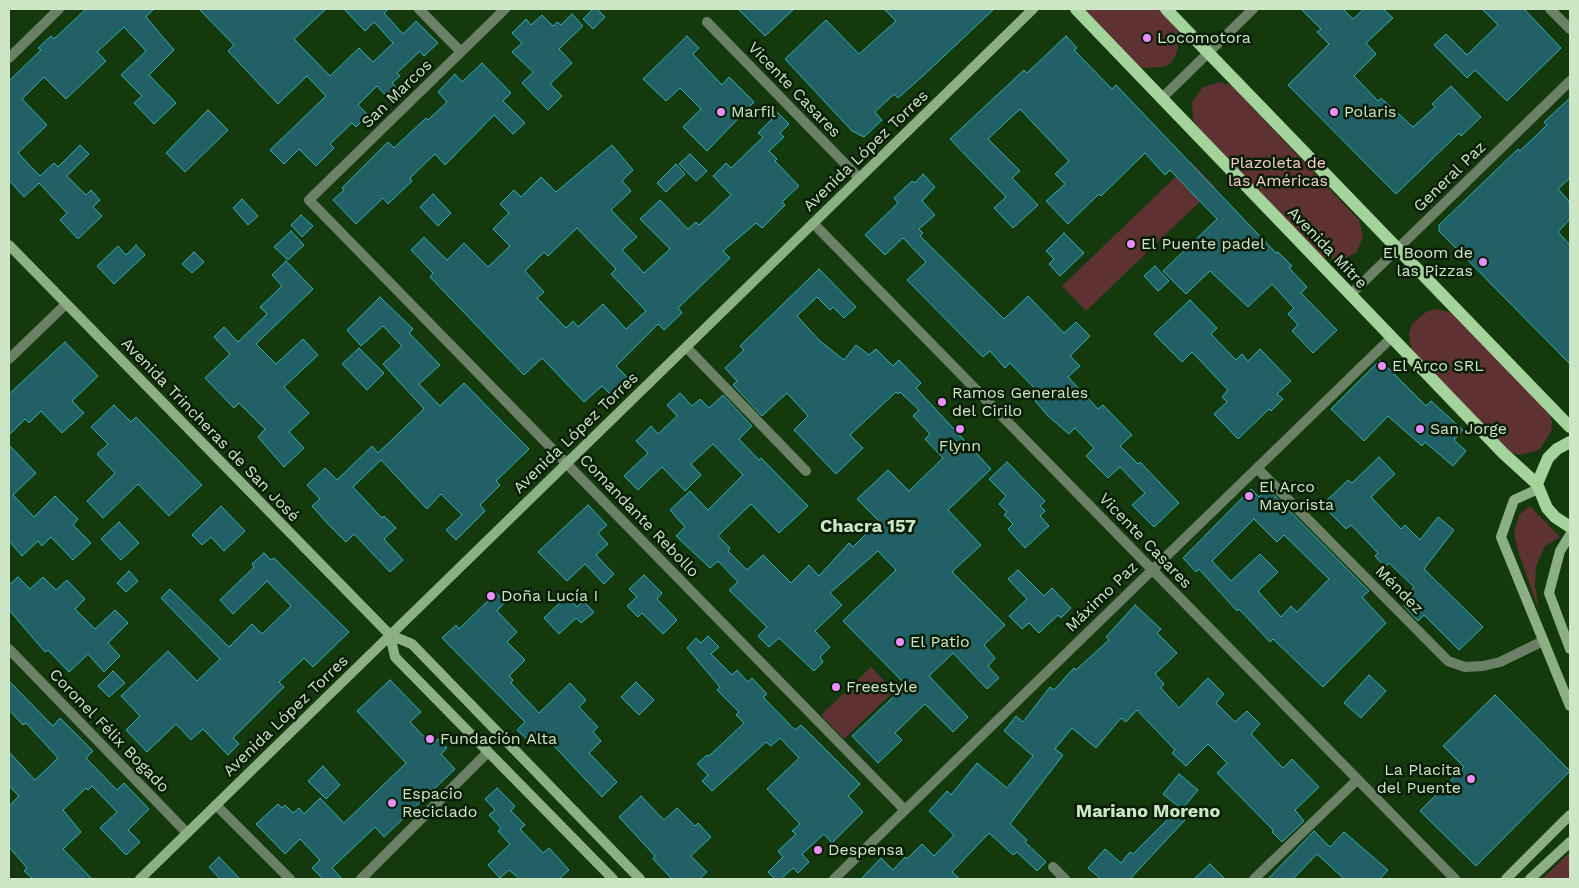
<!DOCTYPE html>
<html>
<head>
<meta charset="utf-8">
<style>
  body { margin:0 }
  #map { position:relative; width:1579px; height:888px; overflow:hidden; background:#14390c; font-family:"Work Sans",sans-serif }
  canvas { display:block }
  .frame { position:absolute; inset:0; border:10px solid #cce6c6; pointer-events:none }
</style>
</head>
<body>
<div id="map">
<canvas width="1579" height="888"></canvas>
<div class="frame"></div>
</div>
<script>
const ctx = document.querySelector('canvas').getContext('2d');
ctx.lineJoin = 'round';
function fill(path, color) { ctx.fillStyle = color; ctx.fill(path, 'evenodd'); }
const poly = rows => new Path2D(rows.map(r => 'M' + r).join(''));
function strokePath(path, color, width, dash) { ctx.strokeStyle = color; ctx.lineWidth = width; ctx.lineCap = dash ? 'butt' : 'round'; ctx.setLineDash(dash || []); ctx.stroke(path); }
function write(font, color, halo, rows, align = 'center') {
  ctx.font = font + ' "Work Sans",sans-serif'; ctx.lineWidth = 5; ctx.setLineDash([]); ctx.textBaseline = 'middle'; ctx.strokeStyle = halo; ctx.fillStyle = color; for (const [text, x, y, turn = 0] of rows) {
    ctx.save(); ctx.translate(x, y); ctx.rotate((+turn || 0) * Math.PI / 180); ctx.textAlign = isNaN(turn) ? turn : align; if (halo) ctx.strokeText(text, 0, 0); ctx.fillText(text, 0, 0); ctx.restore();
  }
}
const green = poly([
  [1082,9,1158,9,1176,28,1180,37,1176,55,1171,63,1163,67,1144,68,1136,64],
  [1219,82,1231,85,1359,220,1363,237,1356,253,1339,261,1322,257,1198,127,1193,120,1192,102,1202,88],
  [1191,162,1215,187,1086,311,1062,286],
  [1436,309,1454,313,1549,412,1552,422,1551,432,1539,450,1519,455,1509,452,1412,352,1409,334,1412,324,1426,312],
  [1530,506,1560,537,1545,546,1536,567,1535,585,1539,611,1517,548,1514,533,1519,515],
  [871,667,894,691,844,739,821,715],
  [1570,852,1570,879,1542,879]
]);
const building = poly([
  [86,9,154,9,146,17,174,50,149,75,176,103,154,124,134,103,142,96,121,75,146,51,124,27,97,52,106,61,66,99,44,77,22,99,47,125,18,153,40,176,54,163,58,167,80,145,89,154,67,176,86,195,91,190,100,200,93,207,102,216,78,239,60,220,67,213,39,183,24,197,9,180,9,81,41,50,38,48,51,36,54,39,86,9],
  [199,9,326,9,294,39,330,76,359,48,373,62,393,43,374,22,365,31,344,9,389,9,384,13,403,34,416,21,438,43,424,56,420,51,397,73,400,76,392,83,397,88,387,97,377,86,358,105,368,115,356,127,352,123,330,144,334,148,316,166,299,149,284,164,270,150,326,96,307,76,278,104,228,51,234,45,199,9],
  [593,9,597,9,605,17,593,29,583,19,593,9],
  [738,9,794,9,765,36,738,9],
  [884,9,994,9,925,74,898,98,894,94,875,112,882,120,864,137,852,131,785,59,826,20,859,54,896,21,884,9],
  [1301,9,1343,9,1353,19,1364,9,1383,9,1393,18,1366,43,1376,54,1354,76,1378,101,1381,98,1413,127,1435,107,1432,104,1451,86,1481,117,1461,136,1459,133,1396,194,1288,85,1329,44,1317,32,1321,29,1301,9],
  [1482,9,1524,9,1561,48,1507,101,1475,70,1467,78,1434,45,1446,34,1467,55,1498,25,1482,9],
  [572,14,583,26,559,49,572,63,550,84,562,96,548,110,522,83,533,72,512,52,522,43,512,33,526,19,531,25,542,15,553,26,557,22,561,25,572,14],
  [687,36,699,48,693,54,722,85,729,77,754,102,707,151,683,127,701,109,680,88,666,101,643,79,687,36],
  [1066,36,1077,48,1074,50,1112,89,1116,85,1276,253,1278,252,1292,266,1289,268,1307,287,1301,293,1337,330,1313,353,1292,331,1298,325,1288,314,1294,308,1272,284,1248,307,1210,271,1186,294,1163,271,1217,219,1170,170,1165,175,1145,153,1101,196,1099,194,1068,224,1046,201,1065,184,1055,174,1069,161,1020,109,988,139,1020,171,1012,178,1038,205,1013,228,994,208,1006,197,950,139,1024,70,1027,73,1066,36],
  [482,63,511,93,503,101,525,123,513,134,494,115,445,165,435,154,410,178,412,181,388,204,383,198,356,224,333,200,344,190,342,188,388,142,394,148,426,118,428,120,447,102,438,92,455,74,462,82,482,63],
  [1570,98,1570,178,1558,189,1570,202,1570,219,1558,232,1570,245,1570,364,1439,231,1439,225,1518,149,1520,151,1547,125,1544,122,1570,98],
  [208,110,228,130,185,172,166,153,208,110],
  [778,113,789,124,780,133,784,137,769,151,777,159,775,161,799,186,782,202,785,205,762,228,756,223,723,251,730,258,678,308,682,313,664,330,658,324,616,366,629,379,612,396,602,386,584,402,542,358,524,375,430,277,433,273,411,250,424,237,447,260,464,243,488,267,510,246,493,229,509,213,500,204,514,190,521,197,541,177,556,192,612,145,633,170,622,181,631,191,611,210,637,237,622,250,644,273,670,249,640,219,660,200,688,229,696,222,699,225,731,195,713,176,726,163,731,168,763,137,758,133,778,113],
  [577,228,616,269,611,274,646,311,626,329,603,304,578,327,573,321,566,328,537,298,544,292,525,271,544,252,548,256,577,228],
  [690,154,707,171,696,181,679,164,690,154],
  [676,164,685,174,666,192,657,183,676,164],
  [923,174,935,187,922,201,935,215,919,229,923,233,920,236,1004,319,1028,296,1064,333,1076,322,1090,336,1070,356,1080,366,1068,377,1098,409,1103,405,1132,435,1120,446,1138,464,1140,462,1179,503,1154,527,1132,505,1145,493,1120,467,1108,478,1086,456,1094,448,1075,428,1069,434,1048,416,1035,401,1041,395,1010,363,1005,368,990,351,983,357,907,280,926,262,903,238,885,255,865,235,898,203,894,198,912,181,915,183,923,174],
  [433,194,451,213,438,226,420,207,433,194],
  [242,199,258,216,248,225,233,208,242,199],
  [301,215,313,226,302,237,291,225,301,215],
  [291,231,304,245,288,260,274,247,291,231],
  [1064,233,1084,253,1060,276,1049,264,1054,259,1046,251,1064,233],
  [136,245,145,255,114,284,97,266,118,246,126,255,136,245],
  [194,252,204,262,192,273,182,264,194,252],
  [286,261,313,289,256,344,276,364,303,339,318,355,284,387,309,413,289,432,304,448,284,467,258,437,265,429,239,403,234,408,205,378,230,354,214,337,224,327,238,342,267,314,260,307,282,286,272,275,286,261],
  [1155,266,1169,281,1158,291,1144,276,1155,266],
  [819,269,856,307,844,318,833,307,830,310,817,297,797,316,820,341,844,360,856,345,869,355,876,349,893,366,899,360,921,383,916,388,991,469,948,510,981,545,952,572,1005,625,984,645,995,658,988,666,999,678,987,689,953,653,929,676,968,717,953,732,925,704,895,733,902,740,878,763,852,736,906,685,843,621,896,570,878,551,830,593,842,605,815,631,830,647,820,657,823,662,814,671,779,638,769,647,758,636,767,627,729,590,738,582,718,561,710,568,676,536,685,527,670,510,690,491,708,510,743,475,713,444,691,464,701,475,685,491,662,467,638,490,624,476,648,453,636,441,651,426,658,434,677,416,667,405,680,393,692,406,700,399,709,408,723,395,752,426,739,439,759,460,761,458,808,506,779,533,751,504,718,536,730,548,728,551,747,570,763,555,791,583,809,565,819,576,849,543,853,547,879,521,857,499,888,470,909,491,943,458,925,439,930,434,913,416,919,410,900,392,898,394,896,392,850,435,863,448,836,474,794,430,808,416,787,393,762,416,733,385,737,381,725,368,744,350,740,346,819,269],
  [380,297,413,329,409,333,440,365,419,384,440,406,464,383,529,449,496,481,500,485,480,505,485,511,456,540,446,530,462,515,441,494,427,509,381,460,353,487,382,518,384,516,396,528,384,539,403,560,390,572,354,534,346,542,328,524,312,506,320,499,307,485,325,468,337,480,372,446,378,453,424,409,383,364,402,346,383,326,361,346,347,330,380,297],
  [1190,300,1217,328,1211,334,1236,360,1242,354,1248,361,1260,349,1291,381,1277,394,1283,399,1271,411,1269,409,1238,439,1214,414,1227,402,1222,397,1228,390,1192,352,1182,362,1154,334,1190,300],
  [65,342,98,376,72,401,84,413,62,433,41,411,29,423,25,419,9,435,9,394,65,342],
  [359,348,384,373,367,390,342,364,359,348],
  [1380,360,1426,406,1431,401,1463,430,1454,440,1466,451,1453,466,1425,442,1422,446,1388,416,1364,441,1331,409,1380,360],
  [114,405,131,422,136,417,202,485,169,516,138,484,103,518,87,501,115,473,97,454,108,444,91,427,114,405],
  [9,445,36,473,13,495,34,517,55,496,78,519,73,525,91,543,73,560,51,537,42,546,38,541,22,556,9,541,9,445],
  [1379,457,1395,474,1371,497,1401,529,1405,525,1420,540,1438,517,1454,530,1424,569,1483,627,1459,650,1424,615,1418,621,1404,606,1412,598,1408,594,1414,587,1389,563,1385,567,1375,556,1378,553,1351,525,1346,529,1322,505,1348,480,1352,483,1379,457],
  [1007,462,1045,501,1040,506,1045,511,1040,516,1049,526,1025,548,1008,529,1013,524,1004,515,1007,512,999,504,1006,496,989,479,1007,462],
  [1267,488,1369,591,1362,597,1386,623,1323,687,1273,639,1270,642,1239,609,1237,611,1199,569,1196,572,1183,558,1251,489,1259,497,1267,488],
  [1254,519,1277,542,1284,535,1329,579,1297,612,1291,606,1281,617,1258,591,1278,572,1260,554,1231,581,1212,561,1254,519],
  [588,505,607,525,598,533,608,544,596,555,614,574,604,584,585,564,567,581,538,552,588,505],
  [221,506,245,531,224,551,211,537,202,545,192,535,221,506],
  [119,522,139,543,121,560,101,539,119,522],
  [264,553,271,560,274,558,349,632,313,667,304,658,279,682,284,687,233,738,239,744,228,755,203,729,191,740,176,724,147,752,126,730,140,716,121,696,168,651,197,681,220,659,161,598,170,589,229,647,252,624,262,634,291,606,267,581,233,614,220,600,254,567,252,564,264,553],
  [1018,570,1044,596,1052,588,1071,608,1061,618,1058,615,1039,633,1029,623,1022,629,1009,616,1027,599,1008,579,1018,570],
  [129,571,138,581,126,592,117,583,129,571],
  [644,575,662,593,657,599,677,620,663,634,642,613,638,617,627,606,637,597,629,589,644,575],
  [18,577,30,589,43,577,56,590,67,580,85,599,75,609,95,629,115,610,128,623,108,643,120,656,104,672,88,654,69,672,48,650,45,652,9,610,9,585,18,577],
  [496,593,505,602,497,611,517,632,507,642,525,660,509,676,513,680,511,683,539,713,570,683,586,700,579,707,598,727,593,732,601,741,589,753,617,782,602,797,539,730,528,740,517,730,525,722,442,638,456,625,459,629,496,593],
  [567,596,577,607,583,601,594,612,581,623,576,618,559,634,544,618,567,596],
  [1135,605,1161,629,1157,633,1177,653,1155,674,1164,684,1161,688,1179,708,1208,678,1224,694,1216,703,1235,722,1247,711,1260,724,1251,734,1283,768,1292,759,1319,787,1295,810,1304,821,1282,842,1272,832,1273,830,1217,773,1227,763,1208,744,1186,766,1172,753,1175,750,1137,710,1126,722,1121,718,1096,748,1072,728,1055,749,1063,755,1010,824,1027,840,1025,842,1046,862,1037,871,1017,852,1013,855,989,833,952,872,960,879,861,879,881,858,893,870,905,857,907,859,922,844,934,856,954,835,929,811,947,791,951,795,977,763,1007,788,1033,756,1004,731,1016,716,1023,722,1050,687,1054,690,1074,668,1076,670,1109,640,1106,637,1135,605],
  [708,636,719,647,711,654,732,675,737,670,748,682,752,678,767,694,763,697,795,730,801,725,860,784,848,796,863,812,832,843,824,834,802,854,809,862,798,873,793,868,781,879,775,879,768,872,783,857,778,851,796,834,792,831,800,824,767,789,799,758,780,738,771,746,766,742,712,791,702,781,708,775,697,764,707,755,709,756,744,723,736,715,739,712,717,690,720,687,687,648,696,638,701,643,708,636],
  [113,671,125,683,109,697,98,686,113,671],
  [1369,675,1386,691,1361,718,1344,703,1369,675],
  [390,680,421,712,410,722,432,745,438,739,447,748,441,754,455,769,384,837,375,827,332,868,342,879,323,879,312,868,320,860,300,839,285,854,256,824,278,804,282,808,285,805,293,813,299,808,304,814,320,798,344,823,406,763,357,711,390,680],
  [9,681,53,726,60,718,93,751,86,758,117,790,124,783,149,809,128,830,140,842,126,855,100,828,117,812,92,786,88,790,86,788,63,810,81,832,63,849,92,879,33,879,24,871,27,868,9,847,9,806,19,796,9,786,9,752,35,780,58,758,26,723,23,725,9,710,9,681],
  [636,682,654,700,639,715,621,697,636,682],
  [1495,695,1570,771,1476,866,1420,811,1464,767,1443,746,1495,695],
  [323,766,340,785,326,799,308,781,323,766],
  [1179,774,1198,790,1182,809,1163,794,1179,774],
  [497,788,515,806,511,811,525,825,520,829,543,853,549,848,569,870,559,879,520,879,509,870,500,878,488,865,510,844,498,831,501,828,489,815,495,810,485,799,497,788],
  [641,796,664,820,677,808,695,826,698,823,711,837,691,856,707,872,699,879,672,879,653,859,655,856,619,817,641,796],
  [1176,811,1185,820,1130,879,1101,879,1088,868,1105,849,1121,863,1130,852,1133,854,1176,811],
  [1314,831,1330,847,1344,832,1388,870,1380,879,1344,879,1317,854,1293,879,1268,879,1314,831],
  [219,857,240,879,220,879,209,867,219,857],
  [1210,864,1225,879,1194,879,1210,864]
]);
const street = poly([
  [419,9,461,52],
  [505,9,309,200,905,810],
  [1550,9,1570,29],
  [707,22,859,178],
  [9,58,59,9],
  [1161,99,1253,9],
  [813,223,1455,879],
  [1350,295,1570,81],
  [686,347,806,471],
  [9,359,66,304],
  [1257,468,1448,661,1465,667,1483,666,1500,662,1543,641],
  [9,649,187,833],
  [216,805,290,879],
  [1053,867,1065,879],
  [361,879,488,752],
  [834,879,1391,338],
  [1254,879,1357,780]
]);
const secondary = poly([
  [9,245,390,635,412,644,640,879],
  [1538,489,1514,500,1501,537,1570,706],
  [1570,535,1560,551,1549,593,1570,649],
  [390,635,395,657,613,879],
  [140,879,1033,9],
  [1506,879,1570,815],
  [1530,879,1570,842]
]);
const primary = poly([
  [1076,9,1503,453,1537,484],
  [1166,9,1570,427],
  [1570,442,1557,449,1548,458,1537,484,1547,508,1555,517,1570,527]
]);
const markers = [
  [1147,38,5,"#ea8dfd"],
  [721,112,5,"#ea8dfd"],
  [1334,112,5,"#ea8dfd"],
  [1131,244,5,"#ea8dfd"],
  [1483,262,5,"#ea8dfd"],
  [1382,366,5,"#ea8dfd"],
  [942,402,5,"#ea8dfd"],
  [960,429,5,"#ea8dfd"],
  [1420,429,5,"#ea8dfd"],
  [1249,496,5,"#ea8dfd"],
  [491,596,5,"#ea8dfd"],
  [900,642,5,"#ea8dfd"],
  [836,687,5,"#ea8dfd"],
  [430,739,5,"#ea8dfd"],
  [1471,779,5,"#ea8dfd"],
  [392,803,5,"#ea8dfd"],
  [818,850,5,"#ea8dfd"]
];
const poiNames = [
  ["Locomotora",1157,38],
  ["Marfil",731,112],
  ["Polaris",1344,112],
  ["El Puente padel",1141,244],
  ["El Boom de",1473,253,"right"],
  ["las Pizzas",1473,271,"right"],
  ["El Arco SRL",1392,366],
  ["Ramos Generales",952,393],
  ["del Cirilo",952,411],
  ["San Jorge",1430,429],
  ["Flynn",960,446,"center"],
  ["El Arco",1259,487],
  ["Mayorista",1259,505],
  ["Doña Lucía I",501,596],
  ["El Patio",910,642],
  ["Freestyle",846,687],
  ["Fundación Alta",440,739],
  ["La Placita",1461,770,"right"],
  ["del Puente",1461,788,"right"],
  ["Espacio",402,794],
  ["Reciclado",402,812],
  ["Despensa",828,850]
];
const streetNames = [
  ["Vicente Casares",794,90,46],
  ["San Marcos",397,94,-44],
  ["Avenida López Torres",866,151,-44],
  ["General Paz",1450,177,-44],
  ["Avenida Mitre",1327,248,46],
  ["Avenida Trincheras de San José",210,430,46],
  ["Avenida López Torres",576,433,-44],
  ["Comandante Rebollo",639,516,46],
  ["Vicente Casares",1145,541,46],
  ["Méndez",1399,590,45],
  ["Máximo Paz",1102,597,-44],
  ["Avenida López Torres",286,716,-44],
  ["Coronel Félix Bogado",109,731,46]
];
const parkNames = [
  ["Plazoleta de",1278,163],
  ["las Américas",1278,181]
];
const neighbourhoodNames = [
  ["Chacra 157",868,527],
  ["Mariano Moreno",1148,812]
];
fill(green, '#5e3232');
fill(building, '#216064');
strokePath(building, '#33aeb4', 1);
strokePath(street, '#6b8166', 10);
strokePath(secondary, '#8caf85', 10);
strokePath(primary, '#a5d39c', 12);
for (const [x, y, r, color] of markers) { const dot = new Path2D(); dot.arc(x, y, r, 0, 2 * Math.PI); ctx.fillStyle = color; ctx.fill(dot); strokePath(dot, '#081d05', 2); }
write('16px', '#cce6c6', '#081d05', poiNames, 'left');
write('16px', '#cce6c6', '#081d05', streetNames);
write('16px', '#fccccb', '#081d05', parkNames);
write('bold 18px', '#cce6c6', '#081d05', neighbourhoodNames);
</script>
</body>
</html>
